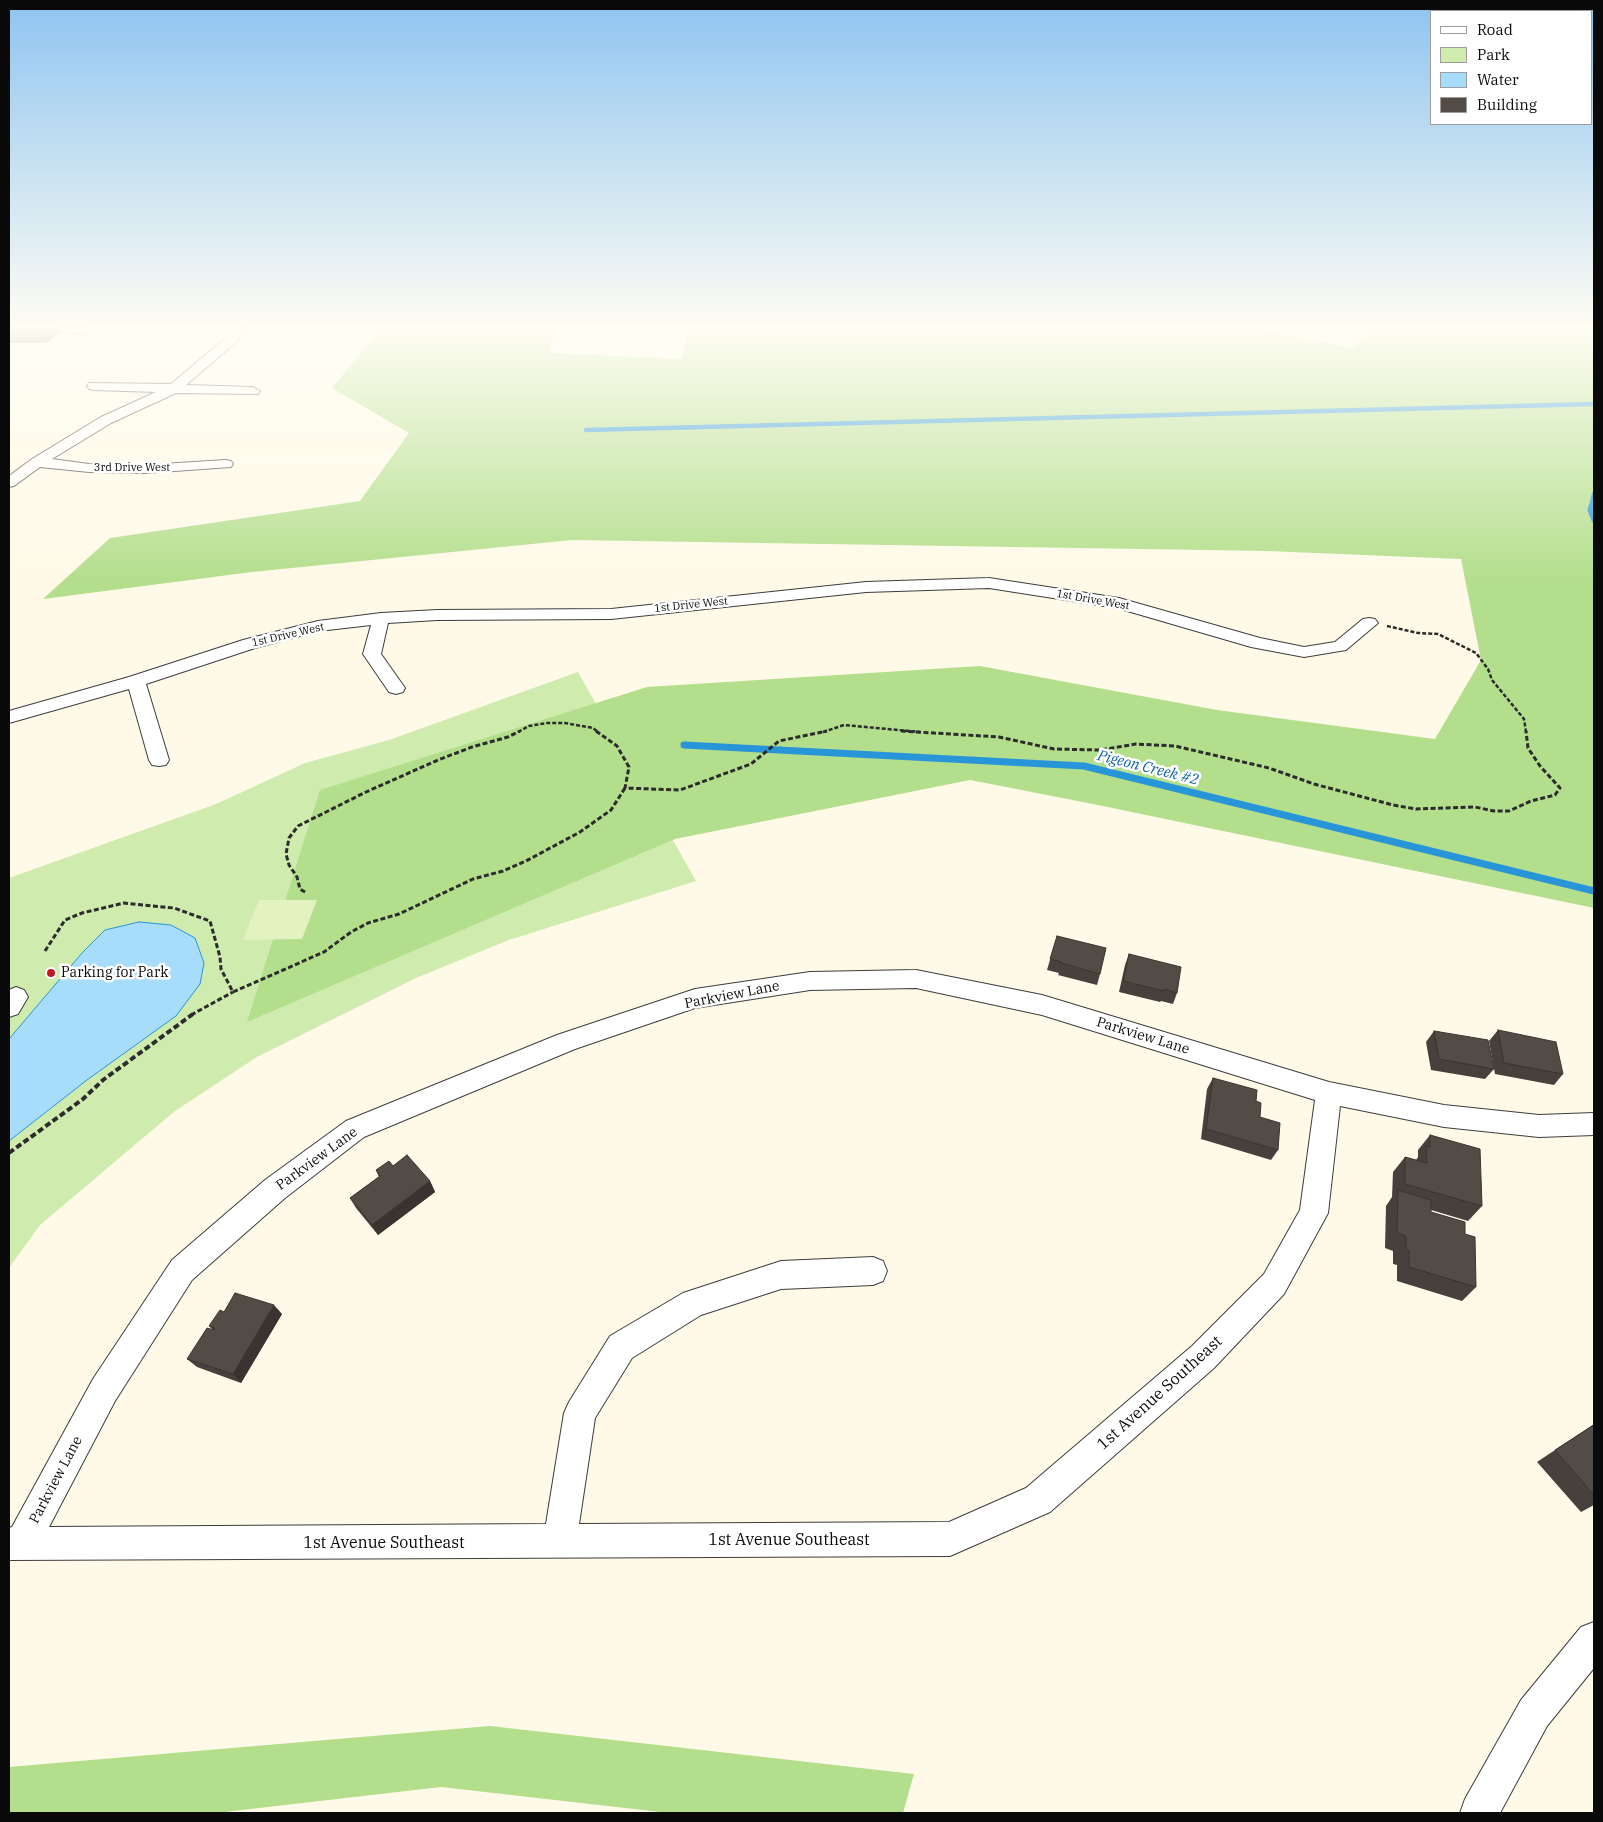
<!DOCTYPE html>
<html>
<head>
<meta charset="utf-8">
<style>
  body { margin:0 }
  #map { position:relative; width:1603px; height:1822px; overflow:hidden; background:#fffae7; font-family:"IBM Plex Serif",serif }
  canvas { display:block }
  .frame { position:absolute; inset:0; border:10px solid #0a0a0a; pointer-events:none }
  .legend { position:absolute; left:1430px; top:10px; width:162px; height:115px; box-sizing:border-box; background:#fff; border:1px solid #9d9d9d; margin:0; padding:6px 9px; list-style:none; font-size:15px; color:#0a0a0a }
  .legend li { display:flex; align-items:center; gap:10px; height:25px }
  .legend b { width:25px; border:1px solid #9d9d9d }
</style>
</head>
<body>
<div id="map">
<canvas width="1603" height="1822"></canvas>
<div class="frame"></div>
<ul class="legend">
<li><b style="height:6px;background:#fff"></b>Road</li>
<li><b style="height:14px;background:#cfecae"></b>Park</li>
<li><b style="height:14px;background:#a7ddfb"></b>Water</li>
<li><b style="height:14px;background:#534b46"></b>Building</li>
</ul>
</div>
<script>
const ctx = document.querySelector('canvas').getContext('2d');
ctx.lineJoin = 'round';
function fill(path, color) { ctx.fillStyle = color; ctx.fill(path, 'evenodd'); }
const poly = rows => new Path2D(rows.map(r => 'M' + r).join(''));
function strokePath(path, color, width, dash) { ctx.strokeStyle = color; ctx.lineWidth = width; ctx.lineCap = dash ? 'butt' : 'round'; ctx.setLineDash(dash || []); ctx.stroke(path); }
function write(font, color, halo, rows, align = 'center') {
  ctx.font = font + ' "IBM Plex Serif",serif'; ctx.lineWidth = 5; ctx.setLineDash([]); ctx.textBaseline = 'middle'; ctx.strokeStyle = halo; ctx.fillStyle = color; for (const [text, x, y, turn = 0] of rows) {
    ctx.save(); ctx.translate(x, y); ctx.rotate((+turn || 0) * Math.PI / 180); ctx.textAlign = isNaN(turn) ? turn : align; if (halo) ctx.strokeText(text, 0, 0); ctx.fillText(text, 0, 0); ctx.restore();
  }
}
const green = poly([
  [578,672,696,881,509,940,416,978,257,1057,175,1111,40,1225,9,1268,9,878,216,804,305,763,389,740]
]);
const forest = poly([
  [381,328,556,328,550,353,682,359,688,328,1253,328,1352,348,1372,328,1594,328,1594,908,1093,804,970,780,675,839,247,1022,320,790,647,687,980,666,1217,710,1435,739,1481,660,1461,559,1268,551,572,540,252,572,43,599,110,538,360,501,409,433,332,388],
  [490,1726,914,1774,903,1813,669,1813,441,1787,216,1813,9,1813,9,1767]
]);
const pitch = poly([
  [259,900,317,900,302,939,243,940]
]);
const water = poly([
  [139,922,171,925,195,938,204,963,200,984,176,1016,87,1080,9,1141,9,1039,82,953,105,930,139,922]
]);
const streamFar2 = poly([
  [586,430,1594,404],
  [1591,507,1594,494]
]);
const streamFar1 = poly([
  [1591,506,1590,510,1594,520]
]);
const stream = poly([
  [684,745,1084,766,1594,891]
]);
const pathFar2 = poly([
  [1387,626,1418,633,1438,634,1476,653,1488,669,1492,680,1524,719,1526,732],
  [518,732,529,726,547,723,565,723,593,728,598,732],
  [823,732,844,725,920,732]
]);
const pathFar1 = poly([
  [596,731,617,746,629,767,625,788,680,790,751,764,779,741,827,731],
  [901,731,999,737,1054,749,1100,750,1136,744,1175,746,1269,768,1314,784,1393,805,1416,809,1475,807,1494,811,1509,811,1531,801,1555,795,1560,788,1540,766,1528,748,1526,731],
  [305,892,300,889,297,877,289,865,286,854,289,838,298,826,366,792,438,760,472,747,508,737,520,731],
  [45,951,65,920,82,913,124,903,174,908,210,921,220,957,221,969,233,992,324,952,351,932,368,923,399,914,473,879,503,871,526,861,580,832,611,810,625,788],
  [191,1015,233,992]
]);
const path = poly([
  [9,1153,83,1099,103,1080,193,1014]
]);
const minor = poly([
  [52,328,91,328,92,330,86,334,58,332,52,328],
  [235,328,247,328,235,343,186,385,253,387,260,391,258,394,176,393,111,423,52,459,89,464,146,465,226,460,231,461,233,464,231,467,146,473,89,472,40,467,14,486,9,487,9,476,32,459,101,417,156,392,94,390,89,389,87,386,89,383,171,384,227,337,235,328],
  [989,578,1119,598,1260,638,1304,647,1335,642,1363,619,1369,618,1375,619,1378,623,1346,650,1304,657,1251,647,1117,608,989,588,866,592,611,619,437,620,388,623,381,654,405,688,403,692,396,694,389,692,363,654,371,625,319,631,255,648,146,684,169,760,166,765,159,766,152,765,149,760,129,689,9,723,9,711,129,677,243,640,318,621,381,613,437,610,611,609,866,582,989,578],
  [916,970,1042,995,1329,1082,1444,1105,1539,1115,1594,1113,1594,1135,1539,1137,1444,1127,1340,1106,1328,1213,1284,1294,1214,1368,1050,1512,950,1556,9,1560,9,1528,12,1527,93,1379,172,1260,265,1180,346,1121,557,1035,695,989,810,972,916,970],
  [916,988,1042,1015,1315,1100,1300,1210,1264,1274,1192,1346,1026,1488,949,1522,579,1524,595,1418,632,1358,701,1315,781,1289,873,1285,883,1281,887,1271,883,1261,873,1257,781,1261,683,1293,610,1336,569,1402,564,1413,546,1524,49,1527,115,1401,192,1280,285,1198,364,1137,575,1049,695,1008,810,990,916,988],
  [16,987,24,990,28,997,18,1014,9,1017,9,990,16,987],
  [1594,1622,1594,1668,1547,1726,1500,1813,1460,1813,1465,1799,1521,1700,1581,1627,1594,1622]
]);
const wall = poly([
  [9,328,58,334,46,343,10,343,9,341],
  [1057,936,1100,974,1097,985,1058,975,1059,973,1047,970],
  [1129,954,1177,993,1173,1004,1161,1001,1160,1002,1119,992,1125,965],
  [1498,1030,1563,1074,1554,1085,1495,1074,1489,1041],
  [1434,1031,1494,1069,1485,1079,1431,1070,1426,1042],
  [1213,1078,1260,1117,1278,1150,1271,1160,1201,1139,1207,1089],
  [1430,1135,1482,1206,1468,1221,1431,1210,1431,1212,1465,1234,1476,1287,1462,1301,1397,1281,1397,1265,1393,1264,1393,1251,1385,1248,1386,1206,1392,1197,1393,1172,1405,1157,1416,1160,1418,1157,1418,1150],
  [393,1166,430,1181,435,1192,378,1235,356,1208,350,1198,379,1177,376,1170],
  [224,1312,282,1314,241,1383,197,1367,187,1359,212,1329,209,1326],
  [1594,1424,1594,1505,1581,1512,1537,1462]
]);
const shadedWall = poly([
  [49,328,55,328,58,334,46,343,42,334],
  [430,1181,435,1192,378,1235,372,1225],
  [274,1305,282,1314,241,1383,233,1374]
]);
const building = poly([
  [11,328,49,328,42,334,9,333,9,330,11,328],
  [1057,936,1106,948,1100,974,1061,963,1062,962,1050,959,1057,936],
  [1129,954,1181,967,1177,993,1165,989,1164,991,1123,981,1129,954],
  [1498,1030,1556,1042,1563,1074,1504,1063,1498,1030],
  [1434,1031,1488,1040,1494,1069,1439,1059,1434,1031],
  [1213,1078,1257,1090,1256,1101,1261,1103,1260,1117,1280,1123,1278,1150,1206,1129,1213,1078],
  [1430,1135,1480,1149,1482,1206,1405,1184,1405,1157,1427,1163,1426,1146,1430,1147,1430,1135],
  [407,1155,430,1181,372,1225,350,1198,380,1176,376,1170,389,1161,393,1166,407,1155],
  [1398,1190,1431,1200,1431,1212,1465,1222,1465,1234,1475,1237,1476,1287,1409,1267,1409,1251,1406,1250,1406,1236,1397,1233,1398,1190],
  [235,1293,274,1305,233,1374,187,1359,207,1328,214,1330,215,1328,209,1326,220,1310,224,1312,235,1293],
  [1594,1425,1594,1495,1555,1450,1594,1425]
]);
const markers = [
  [51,973,5,"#c31924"]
];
const farStreetnames = [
  ["3rd Drive West",132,468],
  ["1st Drive West",1093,600,10],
  ["1st Drive West",691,605,-6],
  ["1st Drive West",288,635,-13]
];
const poiNames = [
  ["Parking for Park",61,973]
];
const streetNames = [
  ["Parkview Lane",732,995,-11],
  ["Parkview Lane",1143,1036,17],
  ["Parkview Lane",317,1159,-36],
  ["Parkview Lane",56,1480,-62]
];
const waterNames = [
  ["Pigeon Creek #2",1148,768,14]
];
const nearStreetnames = [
  ["1st Avenue Southeast",1160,1393,-42],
  ["1st Avenue Southeast",789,1540],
  ["1st Avenue Southeast",384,1543]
];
fill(green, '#cfecae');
fill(forest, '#b3de8c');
fill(pitch, '#e2f2c1');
fill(water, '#a7ddfb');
strokePath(water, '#2895d8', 1);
strokePath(streamFar2, '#2895d8', 4.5);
strokePath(streamFar1, '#2895d8', 5);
strokePath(stream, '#2895d8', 7);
strokePath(minor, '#3d3d3d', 2);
strokePath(pathFar2, '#2c2c2c', 2.5, [4, 2]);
strokePath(pathFar1, '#2c2c2c', 3, [5, 2.5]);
strokePath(path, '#2c2c2c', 4, [6, 3]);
fill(minor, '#fff');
fill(wall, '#47403c');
fill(shadedWall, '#3a3431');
fill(building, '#534b46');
strokePath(building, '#3a3431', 1);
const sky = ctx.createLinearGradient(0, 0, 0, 583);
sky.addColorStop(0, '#8ec4f0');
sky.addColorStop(0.56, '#fffdf4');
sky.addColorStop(1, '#fffdf400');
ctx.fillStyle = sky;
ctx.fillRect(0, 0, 1603, 583);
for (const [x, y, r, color] of markers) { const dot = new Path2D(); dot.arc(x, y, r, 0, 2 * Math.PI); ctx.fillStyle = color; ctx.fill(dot); strokePath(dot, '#fff', 2); }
write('11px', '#0a0a0a', '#fff', farStreetnames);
write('14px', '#0a0a0a', '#fff', poiNames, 'left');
write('14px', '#0a0a0a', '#fff', streetNames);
write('italic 15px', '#0b64a4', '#fff', waterNames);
write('16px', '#0a0a0a', '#fff', nearStreetnames);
</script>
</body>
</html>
